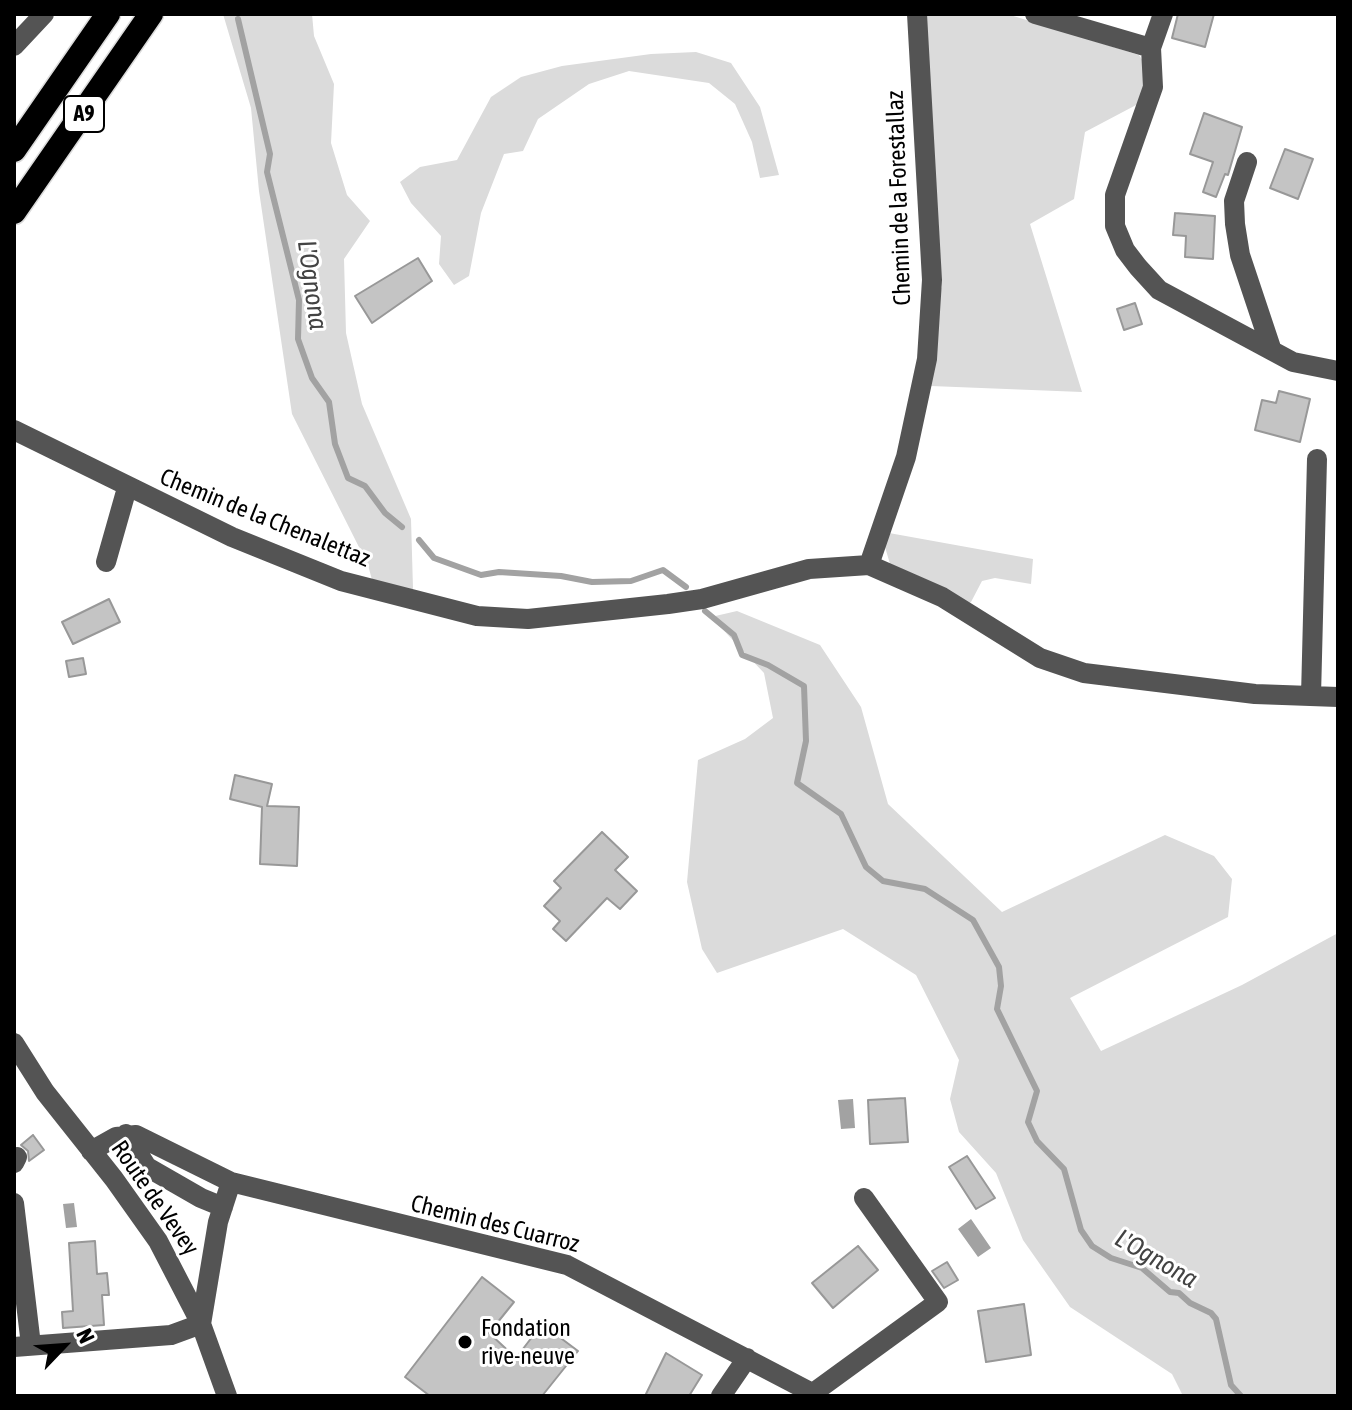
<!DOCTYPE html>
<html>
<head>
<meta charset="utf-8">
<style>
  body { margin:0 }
  #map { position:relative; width:1352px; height:1410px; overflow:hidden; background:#fff; font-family:"Asap Condensed",sans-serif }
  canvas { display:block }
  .frame { position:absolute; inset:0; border:16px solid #000; pointer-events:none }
  .north { position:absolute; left:24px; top:1306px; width:80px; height:80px; -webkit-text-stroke:6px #fff; paint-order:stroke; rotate:65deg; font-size:22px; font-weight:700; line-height:32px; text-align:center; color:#000 }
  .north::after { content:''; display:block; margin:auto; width:28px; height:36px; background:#000; clip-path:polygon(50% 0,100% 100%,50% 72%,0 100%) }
</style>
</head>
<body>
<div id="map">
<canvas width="1352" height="1410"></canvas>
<div class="frame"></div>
<div class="north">N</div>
</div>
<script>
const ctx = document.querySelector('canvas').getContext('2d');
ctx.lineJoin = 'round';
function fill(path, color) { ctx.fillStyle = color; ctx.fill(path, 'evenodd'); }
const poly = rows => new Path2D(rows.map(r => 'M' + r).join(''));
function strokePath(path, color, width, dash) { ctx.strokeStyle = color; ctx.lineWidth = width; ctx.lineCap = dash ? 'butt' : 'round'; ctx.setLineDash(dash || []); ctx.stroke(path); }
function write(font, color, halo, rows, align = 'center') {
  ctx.font = font + ' "Asap Condensed",sans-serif'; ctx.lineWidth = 6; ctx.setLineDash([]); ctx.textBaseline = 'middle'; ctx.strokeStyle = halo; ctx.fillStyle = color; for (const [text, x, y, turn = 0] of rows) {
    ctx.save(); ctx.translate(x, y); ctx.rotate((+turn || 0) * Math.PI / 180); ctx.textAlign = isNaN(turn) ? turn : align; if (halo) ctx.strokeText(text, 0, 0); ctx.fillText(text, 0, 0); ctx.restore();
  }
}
const green = poly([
  [223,14,312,14,314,36,334,84,331,143,347,195,370,221,344,259,346,333,362,404,411,519,413,589,375,591,368,565,292,414,259,191,251,108],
  [925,14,1007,14,1139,55,1143,61,1147,80,1138,104,1085,132,1074,199,1030,224,1082,392,931,386,937,296,942,287],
  [696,52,731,63,760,107,779,175,760,178,752,142,735,104,709,83,629,71,589,84,538,119,523,151,504,154,481,213,469,276,454,285,439,264,441,236,411,203,400,182,420,167,457,160,491,97,521,77,562,66,651,54],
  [889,533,1033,559,1031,584,995,578,982,581,971,602,965,606,890,564,885,547],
  [737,611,820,645,861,707,888,804,1002,912,1165,835,1214,856,1232,879,1228,917,1070,998,1101,1051,1242,985,1338,933,1338,1396,1183,1396,1172,1374,1070,1307,1023,1240,996,1173,959,1132,950,1099,959,1060,916,975,843,929,717,973,702,949,687,882,698,760,745,739,773,718,764,673,711,617]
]);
const water = poly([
  [853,1099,855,1128,841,1129,838,1100],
  [74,1203,77,1227,66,1228,63,1204],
  [971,1219,991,1248,978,1257,958,1229]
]);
const stream = poly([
  [238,19,270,154,267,172,299,300,298,339,312,378,329,402,335,444,348,478,365,486,385,513,402,527],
  [419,540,434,558,481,575,499,572,561,576,592,582,631,581,663,570,686,587],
  [705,611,734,635,742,655,768,665,804,686,806,741,797,783,841,814,866,867,883,881,925,889,973,920,999,967,1001,986,997,1009,1037,1091,1028,1122,1037,1141,1064,1169,1081,1230,1092,1246,1111,1258,1142,1268,1170,1292,1179,1293,1190,1303,1211,1313,1216,1319,1231,1385,1241,1396]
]);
const building = poly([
  [1178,14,1214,14,1205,47,1172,38,1178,14],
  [1204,113,1242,127,1228,175,1225,174,1216,197,1203,192,1213,162,1190,154,1204,113],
  [1285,149,1313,159,1298,199,1270,188,1285,149],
  [1175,213,1215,216,1213,259,1185,257,1186,236,1173,235,1175,213],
  [418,258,432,281,372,323,355,296,418,258],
  [1135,303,1142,324,1124,330,1117,309,1135,303],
  [1279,391,1310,399,1300,442,1255,430,1262,400,1276,403,1279,391],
  [109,599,120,622,73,644,62,622,109,599],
  [83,658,86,674,69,677,66,661,83,658],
  [235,775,272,784,267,806,299,807,297,866,260,864,262,807,230,799,235,775],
  [602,832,628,857,615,870,637,891,620,909,607,898,566,941,553,929,560,921,544,906,561,888,554,881,602,832],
  [905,1098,908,1142,870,1144,868,1100,905,1098],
  [33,1135,44,1150,29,1161,28,1151,21,1145,33,1135],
  [967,1156,995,1198,976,1209,949,1167,967,1156],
  [95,1241,97,1274,107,1273,109,1295,102,1295,104,1325,63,1328,62,1312,73,1311,69,1243,95,1241],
  [858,1246,878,1270,833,1308,812,1283,858,1246],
  [947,1262,958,1280,944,1288,932,1271,947,1262],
  [482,1277,514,1302,489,1333,516,1358,542,1324,578,1351,542,1396,430,1396,405,1377,482,1277],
  [1024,1304,1031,1355,986,1362,978,1311,1024,1304],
  [666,1353,702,1375,689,1396,645,1396,666,1353]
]);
const minor = poly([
  [1035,14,1151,48,1153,87,1115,195,1115,226,1125,250,1138,267,1159,290,1293,362,1338,371],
  [14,46,44,14],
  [1151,48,1163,14],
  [1247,162,1234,201,1235,224,1240,255,1271,348],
  [14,430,232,537,341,581,477,616,528,619,668,604,702,599,809,569,869,565,942,597,1040,658,1084,673,1255,694,1338,697],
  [106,562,127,488],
  [869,565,906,457,927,359,932,280,917,14],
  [1311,696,1317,459],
  [14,1043,45,1092,114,1179,158,1241,201,1324,227,1396],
  [126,1134,147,1167,201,1198,223,1207],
  [91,1151,116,1137,136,1135,231,1182,567,1265,818,1396],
  [14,1163,17,1157],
  [14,1203,31,1345],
  [201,1324,218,1222,231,1182],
  [14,1347,171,1335,201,1324],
  [813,1393,938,1302,864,1198],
  [721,1396,747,1358]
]);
const highway = poly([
  [14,150,108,14],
  [14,212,151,14]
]);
const markers = [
  [465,1342,8,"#000"]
];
const shields = [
  [84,114,40]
];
const shieldNames = [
  ["A9",84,114]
];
const streetNames = [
  ["Chemin de la Forestallaz",899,198,-92],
  ["Chemin de la Chenalettaz",265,518,22],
  ["Route de Vevey",155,1198,55],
  ["Chemin des Cuarroz",495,1224,14]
];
const poiNames = [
  ["Fondation",481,1328],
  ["rive-neuve",481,1356]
];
const waterNames = [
  ["L'Ognona",312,285,82],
  ["L'Ognona",1156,1259,30]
];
fill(green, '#dbdbdb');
fill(water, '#a2a2a2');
strokePath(stream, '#a2a2a2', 6);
fill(building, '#c4c4c4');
strokePath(building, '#989898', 2);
strokePath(highway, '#dbdbdb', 27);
strokePath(minor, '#545454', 20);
strokePath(highway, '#000', 24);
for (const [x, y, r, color] of markers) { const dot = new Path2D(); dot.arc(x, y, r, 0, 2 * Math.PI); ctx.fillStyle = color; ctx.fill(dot); strokePath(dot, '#fff', 3); }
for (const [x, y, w] of shields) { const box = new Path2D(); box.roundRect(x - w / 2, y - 18, w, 36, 6); ctx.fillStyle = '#fff'; ctx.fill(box); strokePath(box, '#000', 2); }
write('bold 22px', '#000', null, shieldNames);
write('24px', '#000', '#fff', streetNames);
write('24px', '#000', '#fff', poiNames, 'left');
write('italic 26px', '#434343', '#fff', waterNames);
</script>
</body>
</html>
